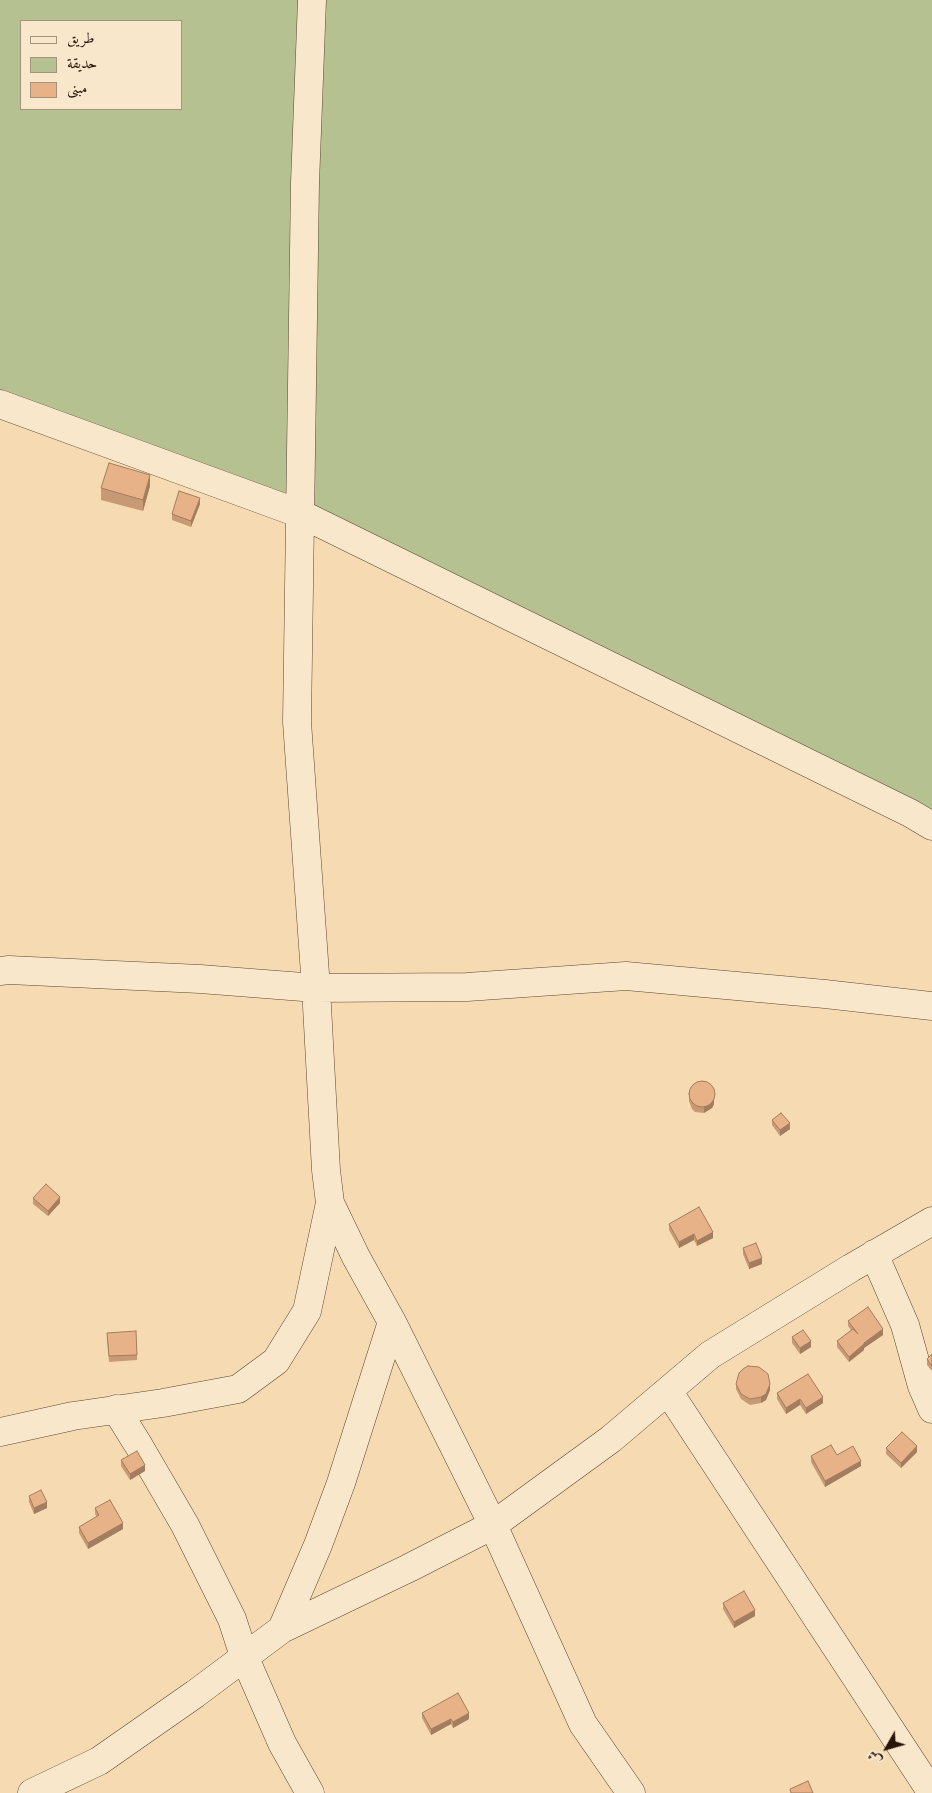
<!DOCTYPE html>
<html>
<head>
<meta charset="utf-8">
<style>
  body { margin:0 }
  #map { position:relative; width:932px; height:1793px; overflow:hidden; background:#f6dab1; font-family:"IM FELL DW Pica",Amiri,serif }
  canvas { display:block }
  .legend { position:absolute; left:20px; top:20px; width:162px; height:90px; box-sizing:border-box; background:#f9e7cc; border:1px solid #a5937e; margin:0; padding:6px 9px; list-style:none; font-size:15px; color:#261608 }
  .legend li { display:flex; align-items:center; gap:10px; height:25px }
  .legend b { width:25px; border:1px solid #a5937e }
  .north { position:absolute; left:862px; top:1723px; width:50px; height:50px; -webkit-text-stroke:4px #f9e7cc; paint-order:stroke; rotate:232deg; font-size:14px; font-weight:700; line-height:20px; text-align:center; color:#261608 }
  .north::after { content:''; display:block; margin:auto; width:18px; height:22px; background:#261608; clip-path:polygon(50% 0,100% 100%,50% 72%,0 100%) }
</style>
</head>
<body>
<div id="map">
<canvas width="932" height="1793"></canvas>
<ul class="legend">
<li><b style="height:6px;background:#f9e7cc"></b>طريق</li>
<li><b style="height:14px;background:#b6c191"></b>حديقة</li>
<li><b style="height:14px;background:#e8b288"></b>مبنى</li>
</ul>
<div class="north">ش</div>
</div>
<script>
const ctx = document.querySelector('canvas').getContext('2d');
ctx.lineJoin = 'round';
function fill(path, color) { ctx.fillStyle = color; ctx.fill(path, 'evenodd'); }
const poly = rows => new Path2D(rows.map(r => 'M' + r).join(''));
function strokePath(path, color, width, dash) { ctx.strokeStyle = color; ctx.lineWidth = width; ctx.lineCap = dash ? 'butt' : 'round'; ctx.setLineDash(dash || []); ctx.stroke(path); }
const green = poly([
  [0,0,932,0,932,817,308,511,0,395],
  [21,21,181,21,181,109,21,109]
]);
const minor = poly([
  [312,0,305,183,297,722,316,988,326,1170,330,1203,356,1257,392,1322,493,1525,583,1724,631,1793],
  [0,404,301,514,910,813,932,826],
  [0,971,9,970,200,979,316,988,467,987,626,976,825,994,932,1006],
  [874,1254,905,1325,922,1386,932,1409],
  [668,1391,932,1793],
  [116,1409,139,1446,185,1525,232,1619,244,1656,282,1743,310,1793],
  [0,1432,73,1416,163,1403,238,1389,276,1361,307,1311,330,1203],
  [282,1629,318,1545,341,1483,392,1322],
  [32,1793,99,1761,195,1694,282,1629,409,1568,493,1525,611,1439,710,1355,851,1268,932,1221]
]);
const wall = poly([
  [150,486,143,511,101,500,101,488],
  [200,504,191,527,172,520,172,514],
  [714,1090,714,1104,712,1108,704,1113,695,1112,692,1109,689,1101,689,1091],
  [772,1120,790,1129,780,1136,772,1125],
  [33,1198,60,1203,48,1216,33,1204],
  [669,1224,713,1238,697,1246,694,1240,679,1248,669,1230],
  [743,1248,762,1264,749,1269,743,1254],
  [848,1321,883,1335,864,1348,864,1350,849,1362,837,1347,837,1341,851,1330,848,1326],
  [792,1337,811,1347,800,1354,792,1343],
  [107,1339,137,1355,137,1360,109,1362],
  [932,1354,932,1371,927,1365,927,1359],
  [736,1384,770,1390,766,1400,761,1403,750,1405,741,1399,736,1389],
  [777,1393,823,1403,806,1414,800,1405,786,1414,777,1399],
  [886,1448,917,1452,901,1468,886,1454],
  [837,1455,861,1466,825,1487,811,1462,811,1456],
  [121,1460,145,1471,130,1480,121,1466],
  [29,1496,47,1508,34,1514,29,1502],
  [95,1508,123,1529,88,1549,79,1533,79,1527,97,1517,95,1514],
  [723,1603,755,1616,734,1628,723,1609],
  [422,1713,469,1719,453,1728,451,1724,431,1735,422,1718]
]);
const shadedWall = poly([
  [150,475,150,486,143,511,143,500],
  [200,498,200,504,191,527,191,521],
  [714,1098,714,1104,712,1108,704,1113,704,1107],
  [790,1123,790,1129,780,1136,780,1130],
  [60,1197,60,1203,48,1216,48,1211],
  [713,1232,713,1238,697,1246,697,1241],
  [694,1234,694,1240,679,1248,679,1242],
  [762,1258,762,1264,749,1269,749,1263],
  [883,1329,883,1335,864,1348,864,1350,849,1362,849,1357,864,1343],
  [811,1341,811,1347,800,1354,800,1348],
  [770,1384,770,1390,766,1400,761,1403,761,1397],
  [823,1397,823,1403,806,1414,806,1408],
  [800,1399,800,1405,786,1414,786,1408],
  [917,1446,917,1452,901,1468,901,1463],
  [861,1461,861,1466,825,1487,825,1481],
  [145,1465,145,1471,130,1480,130,1474],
  [47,1502,47,1508,34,1514,34,1508],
  [123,1523,123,1529,88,1549,88,1543],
  [755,1610,755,1616,734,1628,734,1622],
  [469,1713,469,1719,453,1728,453,1722],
  [451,1719,451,1724,431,1735,431,1729]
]);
const building = poly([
  [109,463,150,475,143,500,101,488,109,463],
  [179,491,200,498,191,521,172,514,179,491],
  '689 1094a13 13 0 1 1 26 0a13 13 0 1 1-26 0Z',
  [781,1113,790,1123,780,1130,772,1120,781,1113],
  [46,1184,60,1197,48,1211,33,1198,46,1184],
  [699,1207,713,1232,697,1241,694,1234,679,1242,669,1224,699,1207],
  [756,1243,762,1258,749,1263,743,1248,756,1243],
  [868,1307,883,1329,864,1343,864,1344,849,1357,837,1341,853,1329,858,1334,848,1321,868,1307],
  [803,1330,811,1341,800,1348,792,1337,803,1330],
  [136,1331,137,1355,109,1356,107,1333,136,1331],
  [932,1354,932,1366,927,1359,932,1354],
  [748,1366,759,1367,768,1374,770,1384,766,1394,761,1397,750,1399,741,1394,736,1384,739,1373,743,1369,748,1366],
  [808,1374,823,1397,806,1408,800,1399,786,1408,777,1393,808,1374],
  [902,1432,917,1446,901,1463,886,1448,902,1432],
  [831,1445,837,1455,853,1446,861,1461,825,1481,811,1456,831,1445],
  [137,1451,145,1465,130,1474,121,1460,137,1451],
  [41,1490,47,1502,34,1508,29,1496,41,1490],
  [110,1500,123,1523,88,1543,79,1527,99,1515,95,1508,110,1500],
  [744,1591,755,1610,734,1622,723,1603,744,1591],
  [458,1693,469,1713,453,1722,451,1719,431,1729,422,1713,458,1693],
  [808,1781,813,1793,791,1793,790,1789,808,1781]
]);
fill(green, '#b6c191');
strokePath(minor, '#5a4732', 29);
strokePath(minor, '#f9e7cc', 28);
fill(wall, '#c89975');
fill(shadedWall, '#a27d5f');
fill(building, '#e8b288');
strokePath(building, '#a27d5f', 1);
</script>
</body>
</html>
